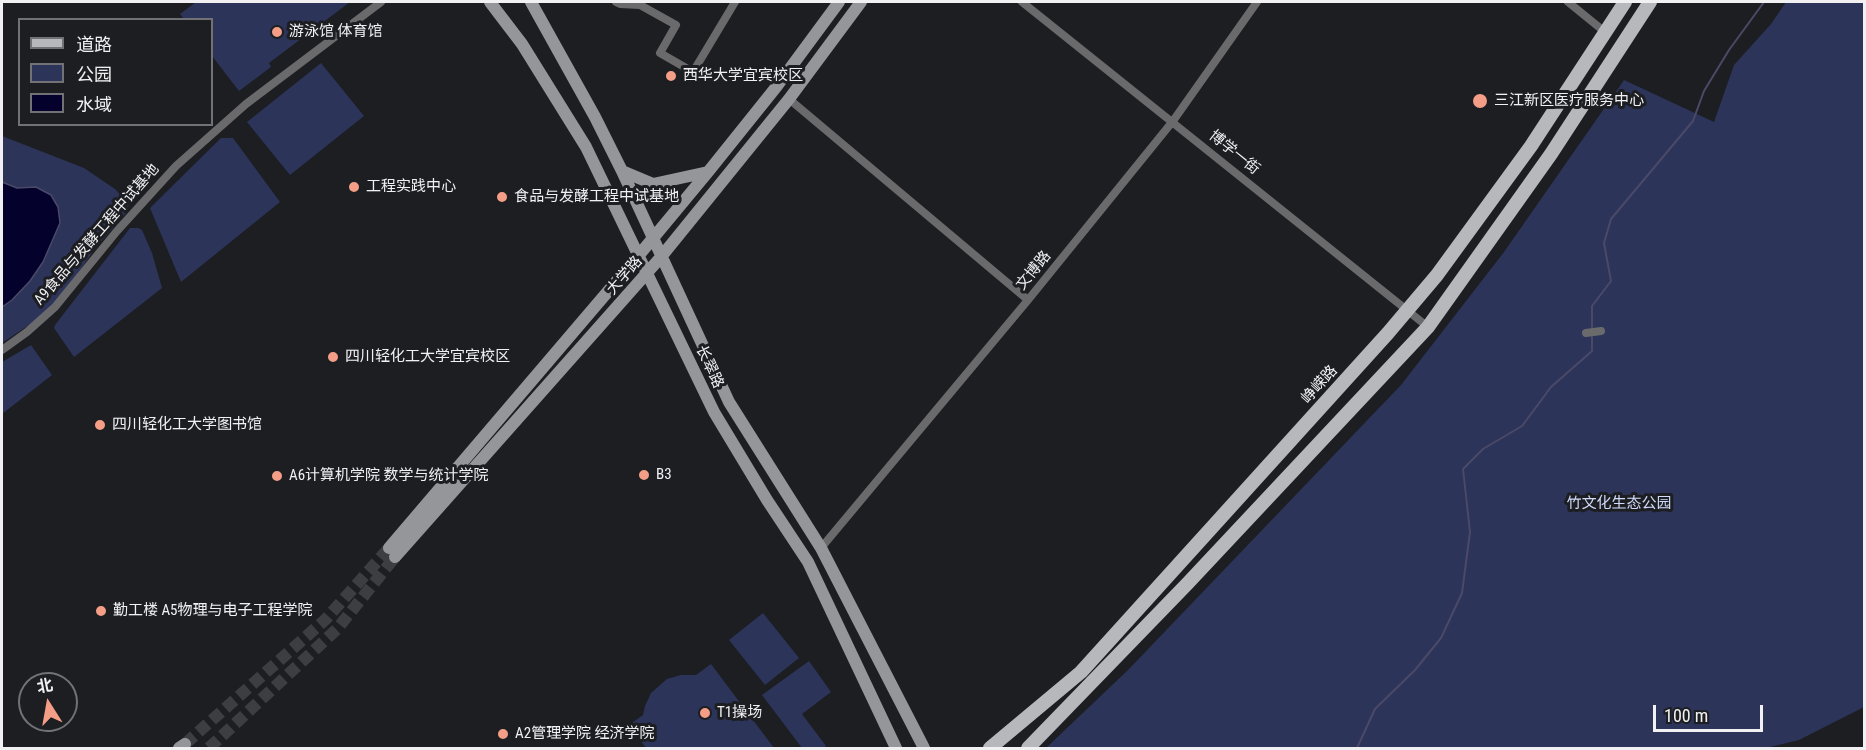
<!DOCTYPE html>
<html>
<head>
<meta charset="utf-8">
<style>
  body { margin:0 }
  #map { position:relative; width:1866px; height:750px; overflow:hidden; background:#1d1e22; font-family:"Roboto Condensed","Noto Sans SC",sans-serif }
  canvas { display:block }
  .frame { position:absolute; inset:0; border:3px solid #f1f1f4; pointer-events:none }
  .legend { position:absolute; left:18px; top:18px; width:195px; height:108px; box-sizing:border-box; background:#1d1e22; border:2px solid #727276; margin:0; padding:8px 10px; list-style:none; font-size:18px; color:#f1f1f4 }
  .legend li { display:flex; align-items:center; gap:12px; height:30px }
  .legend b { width:30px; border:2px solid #727276 }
  .north { position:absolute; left:18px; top:672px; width:60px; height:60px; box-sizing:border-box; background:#1d1e22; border:2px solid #727276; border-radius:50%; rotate:349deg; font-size:16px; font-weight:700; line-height:24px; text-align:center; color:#f1f1f4 }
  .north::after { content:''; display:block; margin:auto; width:21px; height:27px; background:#f49e87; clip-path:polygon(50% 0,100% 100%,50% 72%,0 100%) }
  .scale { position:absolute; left:1653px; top:705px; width:110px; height:27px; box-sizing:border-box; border:3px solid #f1f1f4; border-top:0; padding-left:8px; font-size:18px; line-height:21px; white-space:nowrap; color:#f1f1f4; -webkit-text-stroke:4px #1d1e22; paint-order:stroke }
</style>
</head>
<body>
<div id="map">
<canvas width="1866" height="750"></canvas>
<div class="frame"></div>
<ul class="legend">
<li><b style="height:8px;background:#b6b8bc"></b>道路</li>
<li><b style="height:16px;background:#2c3459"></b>公园</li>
<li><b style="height:16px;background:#04012c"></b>水域</li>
</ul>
<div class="north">北</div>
<div class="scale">100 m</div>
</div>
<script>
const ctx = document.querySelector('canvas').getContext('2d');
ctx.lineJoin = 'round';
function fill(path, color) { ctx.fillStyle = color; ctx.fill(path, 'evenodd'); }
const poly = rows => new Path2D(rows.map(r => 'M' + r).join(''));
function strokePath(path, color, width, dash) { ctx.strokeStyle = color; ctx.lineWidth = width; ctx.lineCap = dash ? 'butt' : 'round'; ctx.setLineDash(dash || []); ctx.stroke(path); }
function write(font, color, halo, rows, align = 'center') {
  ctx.font = font + ' "Roboto Condensed","Noto Sans SC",sans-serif'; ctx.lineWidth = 6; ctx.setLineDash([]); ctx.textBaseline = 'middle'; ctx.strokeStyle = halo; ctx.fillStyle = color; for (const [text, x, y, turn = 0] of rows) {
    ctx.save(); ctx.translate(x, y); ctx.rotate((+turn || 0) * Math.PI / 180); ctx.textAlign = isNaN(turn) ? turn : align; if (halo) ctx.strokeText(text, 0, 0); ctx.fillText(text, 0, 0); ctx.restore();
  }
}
const green = poly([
  [196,2,350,2,269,63,271,67,239,91,212,56,212,20,184,19,180,14],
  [1786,2,1864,2,1864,707,1799,740,1766,748,1046,748,1128,670,1401,385,1504,252,1624,80,1714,122,1734,65,1771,24],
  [321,63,364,116,290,175,247,122],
  [2,136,84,168,115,189,129,204,126,213,97,246,66,290,41,317,2,343],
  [221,138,233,138,280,202,181,282,150,208],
  [130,228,138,228,142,230,152,253,162,288,74,357,54,328,55,325],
  [31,345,52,375,2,414,2,362],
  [763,613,799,658,765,685,729,640],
  [809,661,831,692,802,714,826,746,823,748,802,748,762,695],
  [711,664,774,748,646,748,629,725,643,715,645,706,651,693,667,679,681,675,696,675]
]);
const water = poly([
  [2,182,17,188,36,187,51,195,58,207,60,223,43,262,30,281,12,300,2,307,2,182]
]);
const stream = poly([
  [1592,330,1592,306,1611,281,1604,243,1611,219,1693,121,1704,91,1729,50,1764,2],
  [1357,748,1375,709,1415,670,1441,638,1462,593,1470,532,1463,469,1483,449,1522,426,1551,387,1592,351,1592,336]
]);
const secondaryTunnel = poly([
  [185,744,326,619,389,548],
  [209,748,337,629,395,557]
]);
const minor = poly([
  [616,2,620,4,640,5,676,25,660,53,693,72,735,2],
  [1022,2,1428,327],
  [1568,2,1605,32],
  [789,99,1028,300],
  [1586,333,1601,331],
  [2,350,27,332,55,307,117,231,176,166,246,104,381,2],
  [821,548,1028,300,1173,121,1257,2]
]);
const secondary = poly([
  [490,2,522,44,586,147,714,412,767,500,808,562,896,748],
  [531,2,595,117,622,171,729,402,821,548,924,748],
  [622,171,653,184,708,172],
  [389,548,639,255,708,172,777,86,839,2],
  [395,557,661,257,789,99,861,2],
  [179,748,185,744]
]);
const primary = poly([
  [990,748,1081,672,1388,333,1437,275,1531,146,1625,2],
  [1028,748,1187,584,1428,327,1551,154,1650,2]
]);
const markers = [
  [277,32,6,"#f49e87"],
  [671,76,6,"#f49e87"],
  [1480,101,8,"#f49e87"],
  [354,187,6,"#f49e87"],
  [502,197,6,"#f49e87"],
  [333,357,6,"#f49e87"],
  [100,425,6,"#f49e87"],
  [644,475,6,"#f49e87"],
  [277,476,6,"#f49e87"],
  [101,611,6,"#f49e87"],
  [705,713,6,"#f49e87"],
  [503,734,6,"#f49e87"]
];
const poiNames = [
  ["游泳馆 体育馆",289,32],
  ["西华大学宜宾校区",683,76],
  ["三江新区医疗服务中心",1494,101],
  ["工程实践中心",366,187],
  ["食品与发酵工程中试基地",514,197],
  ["四川轻化工大学宜宾校区",345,357],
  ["四川轻化工大学图书馆",112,425],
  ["B3",656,475],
  ["A6计算机学院 数学与统计学院",289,476],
  ["勤工楼 A5物理与电子工程学院",113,611],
  ["T1操场",717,713],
  ["A2管理学院 经济学院",515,734]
];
const streetNames = [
  ["博学一街",1234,153,39],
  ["A9食品与发酵工程中试基地",97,235,-49],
  ["文博路",1034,271,-51],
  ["大学路",625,276,-49],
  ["长翠路",709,367,65],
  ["峥嵘路",1320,385,-48]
];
const parkNames = [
  ["竹文化生态公园",1619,504]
];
fill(green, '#2c3459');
fill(water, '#04012c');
strokePath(water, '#4b4968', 1.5);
strokePath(stream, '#4b4968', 2);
strokePath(secondaryTunnel, '#3d3e42', 12, [12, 6]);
strokePath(minor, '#6a6a6c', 8);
strokePath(secondary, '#959699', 12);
strokePath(primary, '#b6b8bc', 14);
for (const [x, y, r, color] of markers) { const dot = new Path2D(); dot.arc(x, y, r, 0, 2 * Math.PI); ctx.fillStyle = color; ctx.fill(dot); strokePath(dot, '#1d1e22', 2); }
write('15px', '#f1f1f4', '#1d1e22', poiNames, 'left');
write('15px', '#f1f1f4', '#1d1e22', streetNames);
write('15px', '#d0dafb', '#1d1e22', parkNames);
</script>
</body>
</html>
